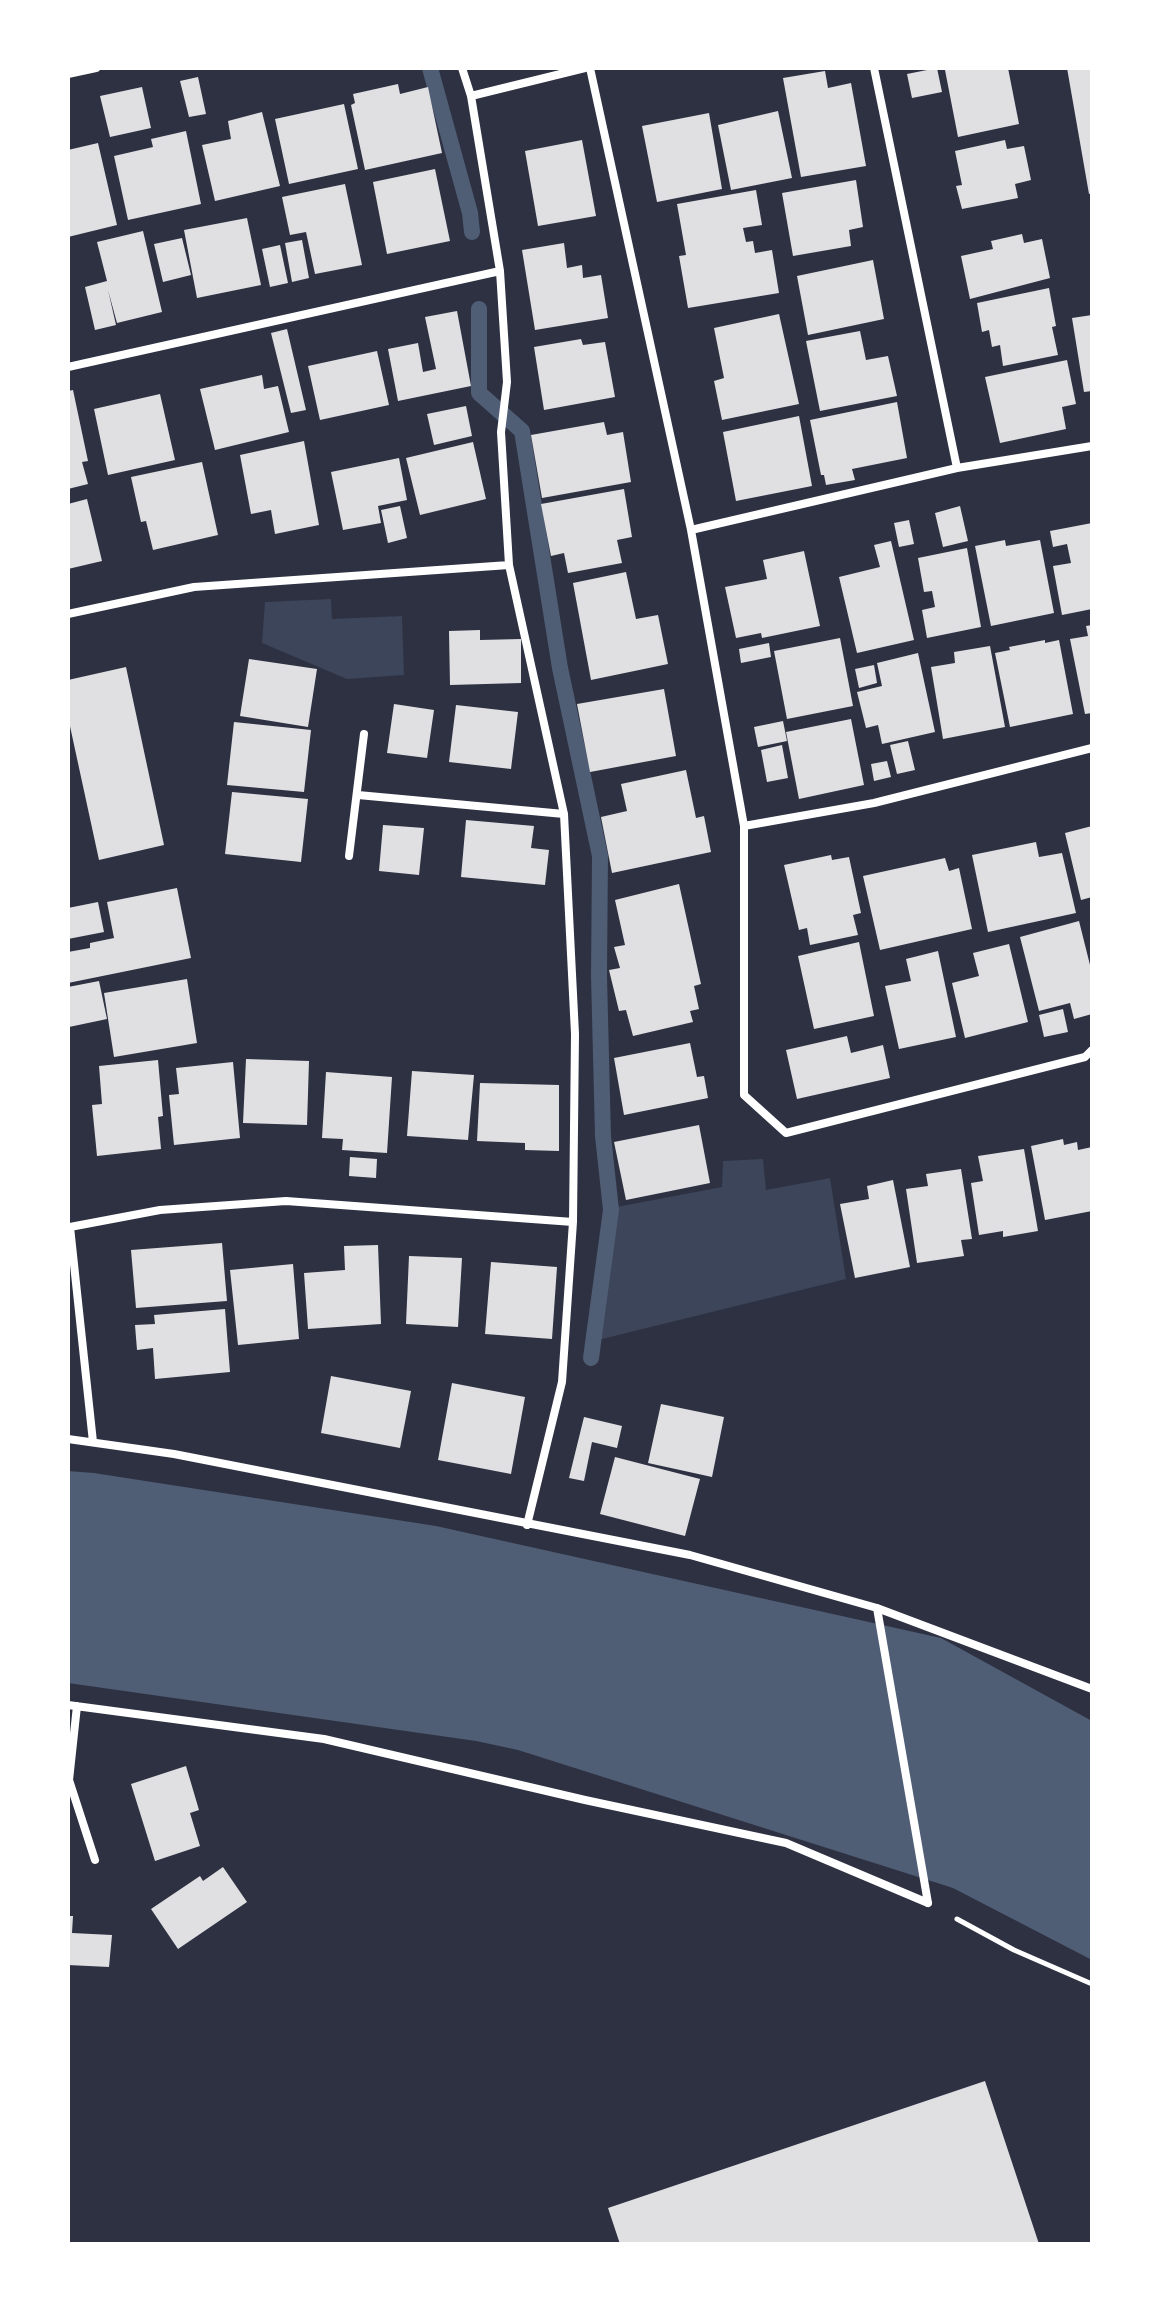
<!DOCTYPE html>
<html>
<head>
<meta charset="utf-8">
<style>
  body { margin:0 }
  #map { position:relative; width:1160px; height:2312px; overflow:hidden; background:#2d3142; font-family:"Space Grotesk",sans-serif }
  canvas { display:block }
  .frame { position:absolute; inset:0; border:70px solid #fff; pointer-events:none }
</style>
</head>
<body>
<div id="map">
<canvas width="1160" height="2312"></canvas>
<div class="frame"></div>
</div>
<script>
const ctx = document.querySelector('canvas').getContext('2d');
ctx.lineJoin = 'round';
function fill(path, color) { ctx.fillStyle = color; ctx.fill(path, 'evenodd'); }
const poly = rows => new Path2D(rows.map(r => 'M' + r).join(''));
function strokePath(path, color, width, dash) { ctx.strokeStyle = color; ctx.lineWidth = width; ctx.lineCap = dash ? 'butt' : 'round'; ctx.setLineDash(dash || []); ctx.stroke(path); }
const green = poly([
  [331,599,332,619,402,616,404,675,347,679,262,643,265,602],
  [763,1159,766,1190,830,1178,846,1279,598,1340,616,1207,722,1187,723,1161]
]);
const water = poly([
  [68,1471,94,1473,436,1526,941,1638,1092,1721,1092,1960,953,1888,518,1750,476,1741,68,1683]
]);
const stream = poly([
  [430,68,470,213,472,232],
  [479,309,479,393,522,431,560,668,600,856,599,976,603,1136,611,1210,591,1358]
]);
const building = poly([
  [937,68,942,92,912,98,907,74],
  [956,68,1008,68,1019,124,958,137,945,70],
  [1067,68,1092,68,1092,193,1089,194],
  [825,71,828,88,851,83,866,166,801,177,783,78],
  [198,77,206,114,189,117,180,81],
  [398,84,400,94,428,87,442,153,365,170,351,105,355,103,353,94],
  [142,87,151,128,110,137,100,96],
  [344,104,358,169,289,184,275,119],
  [778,111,792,178,731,190,718,125],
  [262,112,280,186,215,201,202,145,231,139,228,121],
  [709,113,722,189,657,202,642,126],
  [186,131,201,204,128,220,114,156,153,147,151,139],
  [582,140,596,216,538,226,525,151],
  [1005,140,1007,149,1024,146,1031,180,1015,184,1018,198,962,209,956,186,962,185,955,151],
  [98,143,117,225,68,237,68,150],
  [435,169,450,241,387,254,373,182],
  [856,180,863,227,849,230,851,246,793,256,782,193],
  [345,184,362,265,315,274,306,232,290,235,282,197],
  [756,190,762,225,743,228,746,242,753,241,755,253,772,250,779,293,688,308,679,256,686,255,677,204],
  [247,218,261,285,197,298,184,230],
  [143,231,162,312,117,323,108,290,116,325,95,330,85,287,107,281,97,242],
  [1022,234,1024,243,1042,239,1050,278,970,299,961,256,993,249,991,241],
  [182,238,191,275,163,282,154,244],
  [302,240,309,278,292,282,285,243],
  [564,243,567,268,582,265,583,278,601,275,608,318,535,330,522,250],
  [280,245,288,283,270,287,262,249],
  [873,260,884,319,808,335,797,276],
  [1049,288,1056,326,1052,327,1058,355,1003,366,1000,345,992,347,989,330,982,332,977,303],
  [457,311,471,386,398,401,388,349,418,343,423,372,436,369,425,317],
  [779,314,799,404,722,420,714,381,724,378,714,328],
  [1092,315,1092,391,1084,392,1072,318],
  [287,329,306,410,291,413,271,333],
  [860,331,866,360,888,356,897,396,820,411,806,341],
  [581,339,583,345,605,342,615,397,544,410,534,347],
  [377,351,389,405,320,420,308,366],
  [1067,360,1076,404,1062,407,1066,429,1000,443,985,377],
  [262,375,264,389,278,386,289,432,215,450,200,389],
  [73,390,88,461,82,462,88,484,68,489,68,391],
  [160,394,175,460,108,475,94,409],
  [897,402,907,458,852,469,855,480,826,485,824,475,821,475,810,420],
  [466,406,472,436,434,445,427,414],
  [799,416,812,486,736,501,723,432],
  [604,422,607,435,623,432,631,482,542,498,531,435],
  [304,441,319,525,275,534,271,510,251,514,240,455],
  [473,442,486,499,420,515,406,458],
  [399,458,407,500,378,506,381,523,343,530,331,472],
  [202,462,218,535,153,550,146,521,141,522,131,477],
  [624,489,632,537,617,540,622,563,568,573,564,553,551,556,541,504],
  [87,499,102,561,68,569,68,504],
  [400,506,407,538,388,543,381,510],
  [960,506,968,541,943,547,935,513],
  [909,520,914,544,899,547,894,523],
  [1092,523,1092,609,1062,615,1053,566,1071,563,1067,544,1053,547,1050,531],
  [1005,540,1006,546,1040,540,1054,613,991,626,975,546],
  [891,541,914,640,857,653,839,577,880,567,874,545],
  [967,548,981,627,927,638,922,610,935,607,932,591,924,592,918,558],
  [804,551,820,626,762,638,761,633,736,638,725,587,767,579,763,560],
  [626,572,636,619,658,615,668,664,591,680,573,583],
  [1092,625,1092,713,1085,714,1070,639,1088,636,1086,626],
  [480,630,480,640,521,639,521,683,450,685,449,631],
  [840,638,853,706,787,719,774,651],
  [1045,640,1045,643,1059,640,1073,714,1010,727,995,653,1010,650,1009,647],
  [769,643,771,657,741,663,739,649],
  [990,646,1005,727,943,739,931,667,955,663,954,652],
  [918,653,935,732,882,744,878,725,866,728,857,692,882,686,877,663],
  [249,659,317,669,308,727,240,716],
  [874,665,877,683,859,688,855,669],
  [126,667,164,845,99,860,68,717,68,680],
  [664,689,676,756,590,772,577,704],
  [394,704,434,710,427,758,387,753],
  [456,705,518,712,511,769,449,762],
  [851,719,864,785,799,799,786,732],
  [783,721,787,741,758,747,754,727],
  [234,722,311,730,304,792,227,785],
  [908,741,915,770,897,774,890,745],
  [782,745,788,778,767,782,761,750],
  [887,761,891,777,874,781,871,764],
  [686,770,696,818,704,816,711,852,612,873,601,817,627,811,621,784],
  [232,792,308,799,301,862,225,854],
  [466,820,534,826,531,848,549,850,545,885,461,877],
  [383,825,424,828,419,875,379,871],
  [1092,826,1092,897,1081,900,1065,833],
  [1036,842,1039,857,1062,853,1076,913,988,932,972,855],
  [831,855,832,860,849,857,861,913,853,915,858,935,810,945,807,928,799,930,784,865],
  [945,858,949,871,959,868,972,929,880,950,863,876],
  [679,884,701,984,694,986,699,1009,690,1011,693,1022,633,1036,626,1010,619,1011,609,970,620,968,614,947,625,945,615,900],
  [177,888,191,958,68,983,68,952,90,948,90,943,114,938,107,902],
  [98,902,104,932,68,939,68,908],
  [1079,921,1092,973,1092,1014,1074,1019,1070,1003,1039,1011,1020,937],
  [859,942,874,1016,814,1029,798,956],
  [1009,944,1028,1022,965,1038,952,983,979,976,973,953],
  [938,951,956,1037,899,1049,885,986,911,981,906,959],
  [187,979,197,1043,114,1057,104,993],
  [99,981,107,1019,69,1027,68,987],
  [1063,1009,1068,1032,1044,1037,1039,1015],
  [847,1036,851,1053,883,1045,890,1078,797,1099,786,1050],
  [690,1043,697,1077,704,1076,708,1098,624,1115,614,1058],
  [246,1059,309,1061,307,1125,243,1123],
  [158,1060,163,1116,158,1117,161,1149,97,1156,92,1105,102,1104,99,1066],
  [233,1062,240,1138,174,1145,169,1095,179,1094,176,1068],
  [412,1071,474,1075,468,1140,407,1136],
  [326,1072,392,1077,387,1153,342,1150,343,1139,322,1138],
  [480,1083,559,1085,559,1151,525,1150,525,1143,477,1141],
  [699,1125,710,1183,626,1200,614,1142],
  [1063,1139,1064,1145,1077,1142,1078,1150,1092,1147,1092,1211,1045,1220,1031,1146],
  [1024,1149,1038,1231,1003,1237,1003,1231,979,1235,971,1183,983,1181,978,1156],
  [350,1157,377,1159,376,1178,349,1176],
  [961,1169,972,1239,961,1240,964,1256,917,1263,906,1189,928,1186,926,1174],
  [893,1180,910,1267,855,1278,840,1204,869,1199,867,1186],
  [222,1243,227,1301,136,1308,131,1250],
  [378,1245,381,1324,308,1329,304,1273,345,1270,344,1246],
  [409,1256,462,1258,458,1327,406,1324],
  [491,1262,557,1267,552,1339,485,1334],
  [293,1264,299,1339,238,1345,230,1270],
  [225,1309,230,1372,155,1379,153,1348,137,1350,135,1325,155,1324,154,1315],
  [331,1376,411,1391,400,1448,321,1433],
  [452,1383,525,1397,511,1474,438,1460],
  [661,1404,724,1417,712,1477,648,1463],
  [584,1417,622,1426,617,1448,592,1442,584,1481,569,1478],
  [615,1457,700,1479,685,1536,600,1514],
  [186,1766,199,1810,190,1813,200,1846,155,1861,131,1784],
  [223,1867,247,1902,178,1949,151,1909,200,1876,203,1881],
  [68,1916,73,1916,72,1933,112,1935,109,1967,68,1965],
  [985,2081,1039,2244,620,2244,608,2208]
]);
const path = poly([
  [957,1919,1014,1950,1092,1984]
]);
const minor = poly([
  [590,68,691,530,744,826,744,1095,786,1133,1085,1057,1092,1050],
  [874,68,957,468],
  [68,74,96,68],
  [471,96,585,68],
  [68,367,500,271],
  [691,530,957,468,1092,446],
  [68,614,194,587,509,565],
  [358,795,564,814],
  [744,826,874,803,1092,748],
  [349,856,364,734],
  [68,1439,174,1454,690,1555,877,1608,1092,1689],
  [93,1442,70,1227,160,1210,286,1201,573,1222,575,1034,564,814,509,565,501,432,507,382,500,271,471,96,462,68],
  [527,1525,562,1382,573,1222],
  [877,1608,928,1903],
  [68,1705,324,1739,585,1800,786,1843,928,1903],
  [77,1706,69,1780,95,1860]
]);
fill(green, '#3c4559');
fill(water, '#4f5d75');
strokePath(stream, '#4f5d75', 16);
fill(building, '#e0e0e3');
strokePath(path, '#fff', 5);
strokePath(minor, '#fff', 8);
</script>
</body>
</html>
